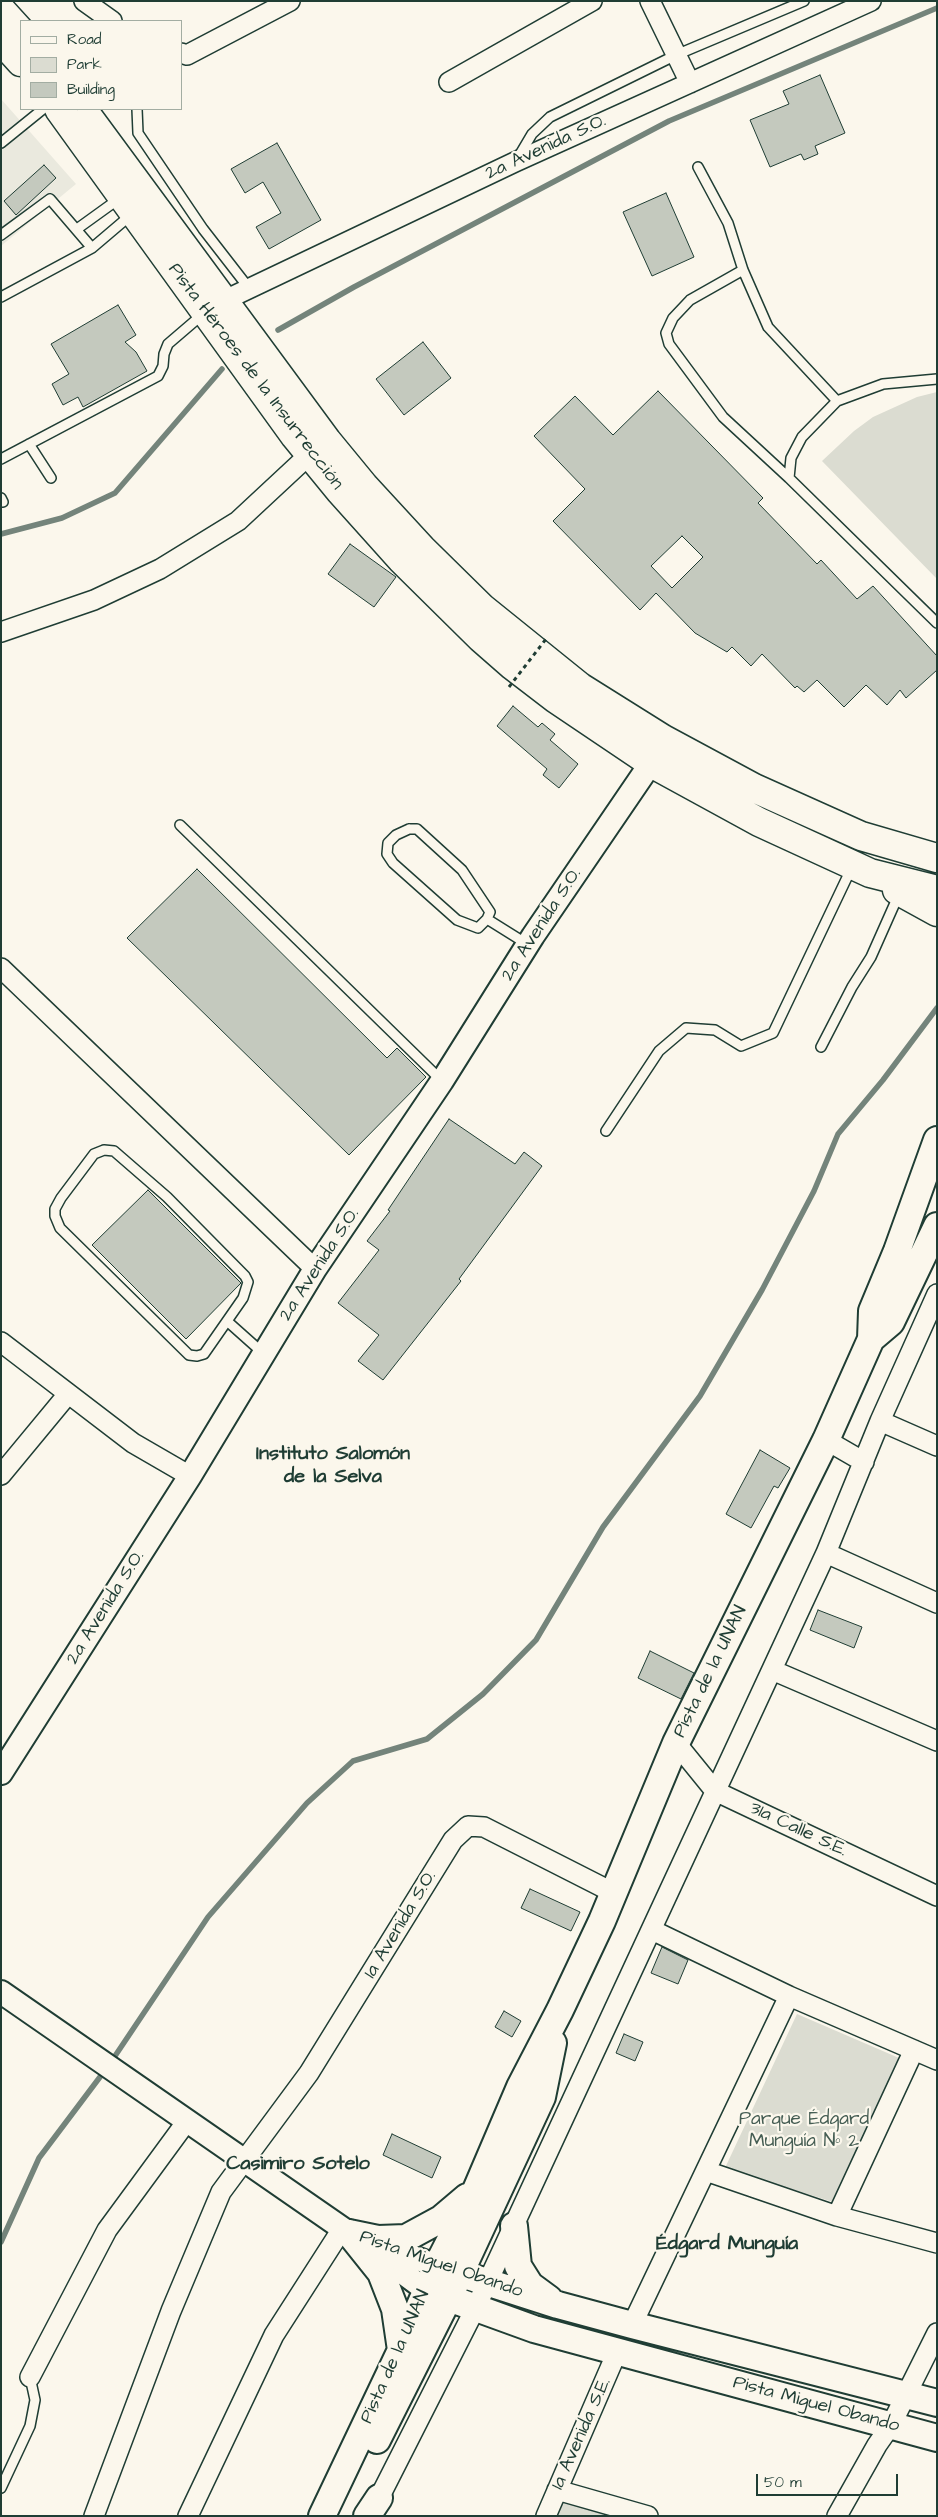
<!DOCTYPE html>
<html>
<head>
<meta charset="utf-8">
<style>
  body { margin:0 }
  #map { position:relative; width:938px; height:2517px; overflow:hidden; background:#fbf7ec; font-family:"Architects Daughter",sans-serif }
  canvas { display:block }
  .frame { position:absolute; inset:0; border:2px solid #1f3d34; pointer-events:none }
  .legend { position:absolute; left:20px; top:20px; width:162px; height:90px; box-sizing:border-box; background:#fbf7ec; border:1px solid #a3ada2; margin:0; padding:6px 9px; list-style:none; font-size:15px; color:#1f3d34 }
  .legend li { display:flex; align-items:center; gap:10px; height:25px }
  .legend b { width:25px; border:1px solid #a3ada2 }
  .scale { position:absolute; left:756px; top:2474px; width:142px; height:22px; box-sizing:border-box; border:2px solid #1f3d34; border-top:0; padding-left:6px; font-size:15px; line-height:18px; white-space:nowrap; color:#1f3d34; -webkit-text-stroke:4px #fbf7ec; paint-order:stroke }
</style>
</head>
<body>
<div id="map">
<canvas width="938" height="2517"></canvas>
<div class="frame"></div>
<ul class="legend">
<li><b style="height:6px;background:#fbf7ec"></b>Road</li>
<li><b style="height:14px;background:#dbdcd1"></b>Park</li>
<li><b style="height:14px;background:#c4c9be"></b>Building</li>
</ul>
<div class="scale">50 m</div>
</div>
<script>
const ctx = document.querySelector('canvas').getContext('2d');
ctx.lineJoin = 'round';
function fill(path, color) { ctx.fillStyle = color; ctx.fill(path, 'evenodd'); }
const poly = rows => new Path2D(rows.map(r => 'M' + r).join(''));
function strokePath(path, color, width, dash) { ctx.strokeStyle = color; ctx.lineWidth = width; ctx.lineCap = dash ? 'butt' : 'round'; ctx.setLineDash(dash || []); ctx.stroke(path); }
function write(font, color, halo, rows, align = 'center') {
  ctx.font = font + ' "Architects Daughter",sans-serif'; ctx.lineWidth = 4.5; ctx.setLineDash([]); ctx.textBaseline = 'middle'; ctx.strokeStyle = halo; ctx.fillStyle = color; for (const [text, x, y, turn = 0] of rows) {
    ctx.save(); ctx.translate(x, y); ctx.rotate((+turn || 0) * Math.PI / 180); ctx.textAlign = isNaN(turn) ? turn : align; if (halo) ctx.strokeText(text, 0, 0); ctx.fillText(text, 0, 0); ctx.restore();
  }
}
const built = poly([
  [1,99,76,184,1,246]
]);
const green = poly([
  [937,392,937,579,822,461,854,431,873,417,917,397],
  [797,2014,899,2058,833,2202,725,2168],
  [561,2500,613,2516,554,2516]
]);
const stream = poly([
  [278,330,354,287,669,121,937,8],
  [1,534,62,518,115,493,222,369],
  [111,2062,208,1917,307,1803,353,1761,427,1739,483,1694,536,1640,603,1527,700,1396,762,1290,814,1191,838,1134,883,1080,937,1008],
  [1,2242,39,2158,106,2069]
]);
const building = poly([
  [820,75,845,133,815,146,818,154,804,160,801,154,770,167,750,120,789,104,783,91,820,75],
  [277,143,321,220,269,249,256,227,281,213,263,182,245,193,231,169,277,143],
  [44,165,56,178,16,215,4,201,44,165],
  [666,193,694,257,652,276,623,212,666,193],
  [118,305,136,335,125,342,136,352,147,371,83,407,78,397,63,405,52,384,69,374,51,344,118,305],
  [423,342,451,378,404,415,376,379,423,342],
  [658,391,763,498,758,503,817,564,821,560,857,599,873,586,937,656,937,670,906,698,900,690,887,705,866,685,844,707,817,680,804,692,797,686,795,688,762,654,751,666,732,647,727,652,695,633,656,593,640,610,553,521,585,489,534,436,575,396,613,435,658,391],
  [682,536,703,557,672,588,651,566,682,536],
  [350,544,396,577,374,607,328,574,350,544],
  [513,706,538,727,542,723,555,734,550,740,578,764,559,788,543,775,547,769,497,726,513,706],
  [197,869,387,1058,397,1048,426,1077,349,1155,127,938,197,869],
  [449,1119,515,1164,524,1152,542,1166,459,1279,461,1281,383,1380,358,1361,379,1335,338,1303,379,1250,367,1241,390,1211,388,1210,449,1119],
  [148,1190,241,1283,186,1339,92,1245,148,1190],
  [760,1450,790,1468,778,1488,774,1486,751,1528,726,1514,760,1450],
  [818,1610,862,1627,854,1648,810,1630,818,1610],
  [650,1651,694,1673,681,1699,638,1678,650,1651],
  [530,1889,580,1912,571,1931,521,1908,530,1889],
  [662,1947,688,1960,678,1984,651,1973,662,1947],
  [504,2011,521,2021,512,2037,495,2027,504,2011],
  [624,2034,643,2042,635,2061,616,2053,624,2034],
  [392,2134,441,2157,432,2178,383,2155,392,2134]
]);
const service = poly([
  [137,109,138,133,203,229,248,287],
  [1,143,43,109],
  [519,156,532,134,550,117,676,55,804,1],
  [698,167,728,223,743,270,768,327,837,401,883,384,937,379],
  [77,229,120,198],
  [1,235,50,199,92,248,1,297],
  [92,248,132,214],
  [743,270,690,300,673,318,666,333,669,344,723,417,789,478],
  [837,401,802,437,791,458,789,478,937,623],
  [29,444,51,478],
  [1,459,158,376,163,366,164,354,168,344,203,314],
  [1,498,3,502],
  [180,825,441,1080],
  [409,829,417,829,462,870,490,912,487,919,478,928,457,920,393,863,387,854,388,843,396,835,409,829],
  [487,919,527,944],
  [821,1047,852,987,871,957,899,894],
  [606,1131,659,1051,686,1028,715,1030,741,1046,773,1033,852,867],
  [104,1150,114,1151,167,1197,245,1276,248,1282,243,1298,204,1354,197,1356,189,1355,60,1228,55,1216,55,1209,61,1198,94,1154,104,1150],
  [227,1321,264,1354],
  [1,2488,30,2426,35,2400,30,2377]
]);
const minor = poly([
  [84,1,112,21],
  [650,1,690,83],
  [181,53,187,55,290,1],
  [449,82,592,1],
  [223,301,515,162,871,1],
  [1,632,94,600,160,569,238,521,310,454],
  [1,968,315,1269],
  [1,1342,133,1443,190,1476],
  [880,1421,937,1446],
  [826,1440,864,1462],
  [1,1475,68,1394],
  [826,1553,937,1603],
  [772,1670,937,1741],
  [676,1743,715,1791,937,1896],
  [652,1930,789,1996,937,2060],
  [706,2171,837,2216,937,2243],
  [837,2216,914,2050],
  [632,2325,789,1996],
  [30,2377,107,2230,187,2121],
  [557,2490,648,2516],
  [374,2508,476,2307,826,1553,880,1421,937,1294],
  [94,2516,171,2311,221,2192,309,2073,453,1840,468,1826,484,1827,614,1893],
  [188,2516,274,2335,342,2229],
  [546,2516,617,2352],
  [837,2516,877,2445,891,2425,937,2333]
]);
const tertiary = poly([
  [1,1773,190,1476,315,1269,442,1081,533,936,651,763],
  [1,1992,349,2233,426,2290],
  [376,2243,437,2266]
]);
const secondary = poly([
  [871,1339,891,1322,937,1226],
  [514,2226,518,2266,530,2285,549,2299],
  [349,2233,378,2239,406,2238,441,2219,467,2197],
  [349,2233,381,2273,395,2309,401,2350],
  [443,2268,558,2305,632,2325,937,2403],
  [432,2292,534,2329,937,2438],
  [377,2440,448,2299,542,2097,553,2043],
  [322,2516,401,2350,437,2266,476,2190,520,2087,560,2010,602,1921,676,1743,826,1440,871,1339,872,1311,897,1251,937,1140],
  [367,2516,379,2498]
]);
const primary = poly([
  [1,10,21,32],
  [1,40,21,62],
  [59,109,295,436,340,491,401,559,481,638,513,666,556,699,651,763,759,822,870,873,937,890],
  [89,118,327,441,364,486,422,549,482,608,580,687,663,739,754,788,861,836,937,858],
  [897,890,937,912]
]);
const pathBridge = poly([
  [509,687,546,639]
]);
const streetNames = [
  ["2a Avenida S.O.",546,148,-25],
  ["Pista Héroes de la Insurrección",255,377,53],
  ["2a Avenida S.O.",542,925,-57],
  ["2a Avenida S.O.",320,1265,-57],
  ["2a Avenida S.O.",106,1608,-58],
  ["Pista de la UNAN",711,1672,-64],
  ["31a Calle S.E.",798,1830,25],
  ["1a Avenida S.O.",401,1925,-59],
  ["Pista Miguel Obando",441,2265,19],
  ["Pista de la UNAN",396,2357,-66],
  ["Pista Miguel Obando",816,2405,15],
  ["1a Avenida S.E.",582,2434,-66]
];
const parkNames = [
  ["Parque Édgard",804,2120],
  ["Munguía Nº 2",804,2142]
];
const neighbourhoodNames = [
  ["Instituto Salomón",333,1455],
  ["de la Selva",333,1478],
  ["Casimiro Sotelo",298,2165],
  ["Édgard Munguía",727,2245]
];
fill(built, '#eae9de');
fill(green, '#dbdcd1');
strokePath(stream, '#74847b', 5.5);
fill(building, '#c4c9be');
strokePath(building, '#1f3d34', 1);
strokePath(service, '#1f3d34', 12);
strokePath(minor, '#1f3d34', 22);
strokePath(tertiary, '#1f3d34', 26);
strokePath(secondary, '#1f3d34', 30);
strokePath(primary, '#1f3d34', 31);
strokePath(service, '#fbf7ec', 9);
strokePath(minor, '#fbf7ec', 19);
strokePath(tertiary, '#fbf7ec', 22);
strokePath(secondary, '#fbf7ec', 26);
strokePath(primary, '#fbf7ec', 28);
strokePath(pathBridge, '#1f3d34', 3, [4, 4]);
write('19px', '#1f3d34', '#fbf7ec', streetNames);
write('19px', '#455d53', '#fbf7ec', parkNames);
write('bold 20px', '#1f3d34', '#fbf7ec', neighbourhoodNames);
</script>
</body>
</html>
